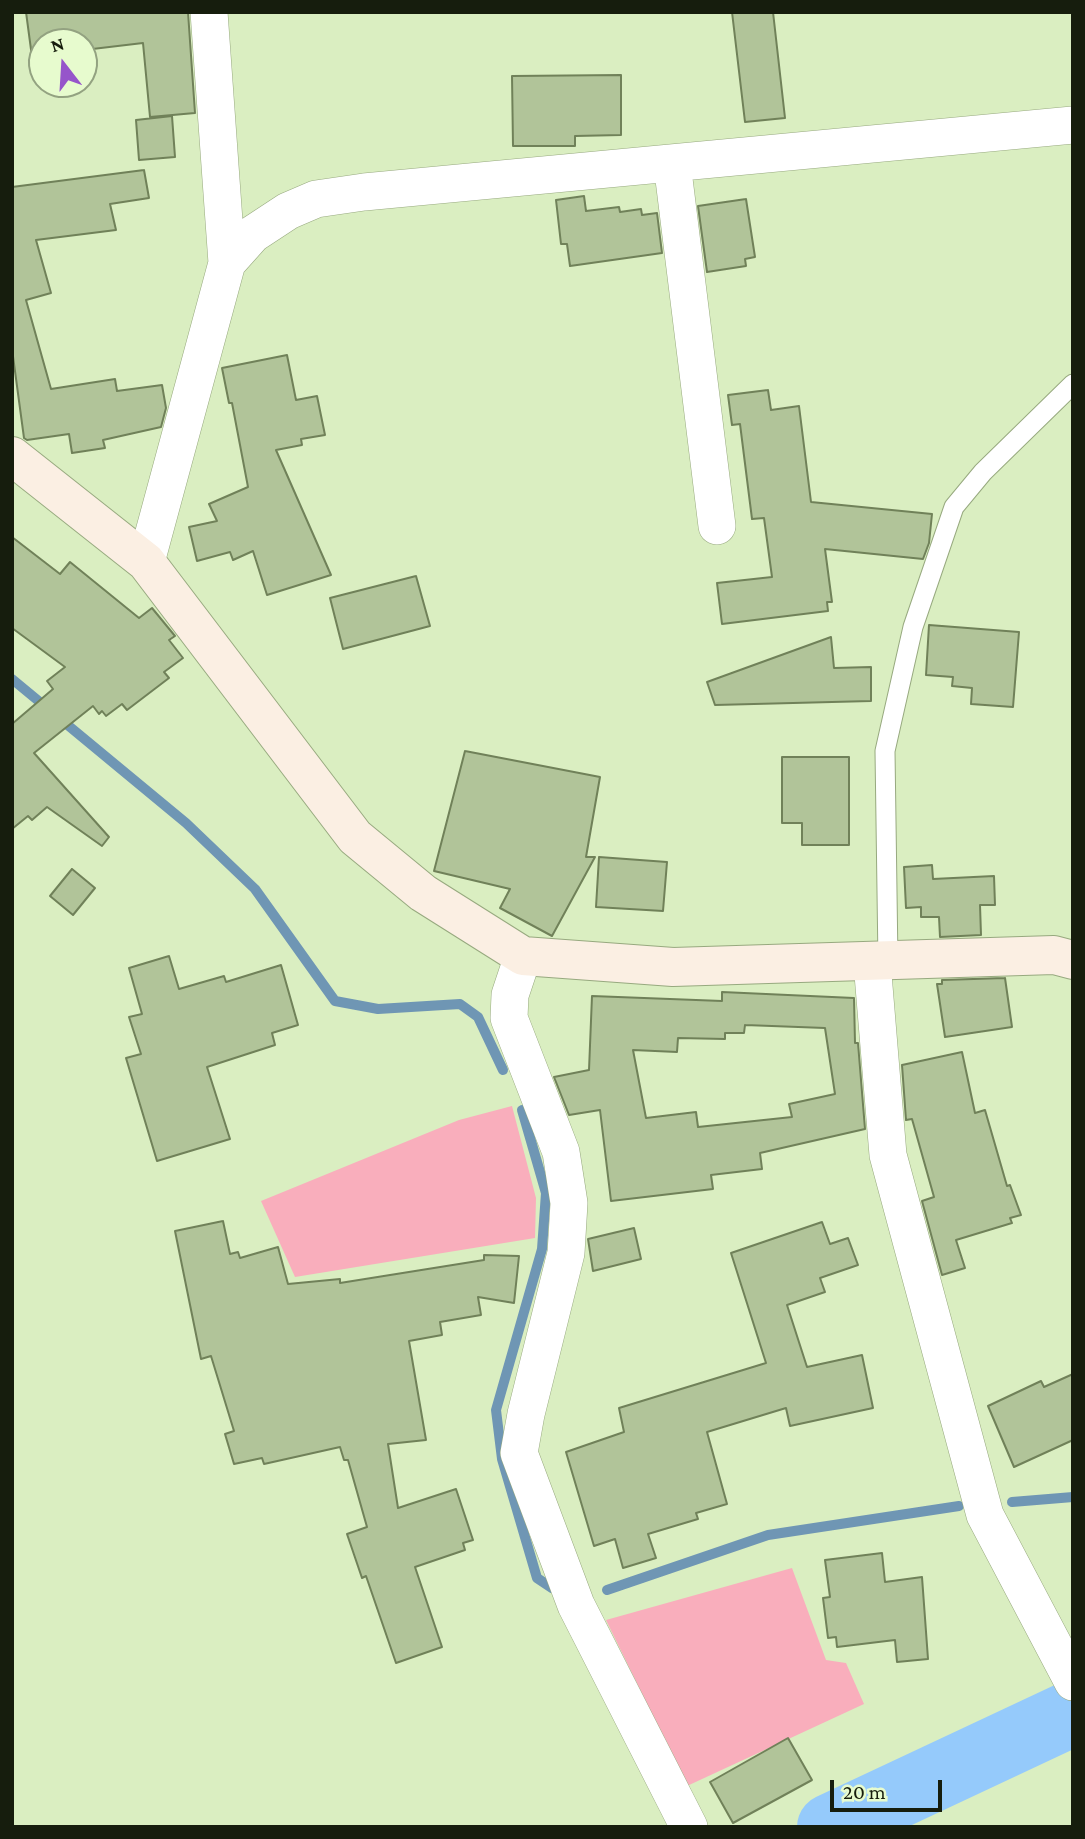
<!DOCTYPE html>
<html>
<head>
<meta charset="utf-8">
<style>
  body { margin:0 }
  #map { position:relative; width:1085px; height:1839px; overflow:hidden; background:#daeec1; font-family:"Crimson Pro",serif }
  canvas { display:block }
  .frame { position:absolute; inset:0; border:14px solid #161d0d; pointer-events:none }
  .north { position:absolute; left:28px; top:28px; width:70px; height:70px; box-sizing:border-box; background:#e7fbce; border:2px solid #93a281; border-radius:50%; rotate:343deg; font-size:19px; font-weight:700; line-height:28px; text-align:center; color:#161d0d }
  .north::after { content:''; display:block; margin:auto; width:24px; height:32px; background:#9655ca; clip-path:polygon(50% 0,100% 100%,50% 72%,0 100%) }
  .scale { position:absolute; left:830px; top:1780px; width:112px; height:32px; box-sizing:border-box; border:4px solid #161d0d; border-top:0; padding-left:9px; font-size:21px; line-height:24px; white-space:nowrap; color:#161d0d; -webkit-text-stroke:5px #e7fbce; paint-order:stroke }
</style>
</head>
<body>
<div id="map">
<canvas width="1085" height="1839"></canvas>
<div class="frame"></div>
<div class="north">N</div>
<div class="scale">20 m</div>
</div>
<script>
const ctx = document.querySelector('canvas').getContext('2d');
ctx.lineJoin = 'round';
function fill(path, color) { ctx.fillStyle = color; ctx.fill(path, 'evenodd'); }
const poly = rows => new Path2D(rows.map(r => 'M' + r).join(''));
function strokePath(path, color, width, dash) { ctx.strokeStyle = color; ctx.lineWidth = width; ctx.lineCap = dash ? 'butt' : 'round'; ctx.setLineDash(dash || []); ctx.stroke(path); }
const green = poly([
  [512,1106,536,1198,535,1238,295,1277,261,1201,459,1120],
  [792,1568,826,1660,846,1663,864,1704,687,1786,606,1620]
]);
const stream = poly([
  [12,679,186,823,255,889,335,1001,378,1009,460,1004,478,1017,503,1070],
  [522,1110,546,1193,542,1249,496,1410,502,1459,537,1578,552,1588],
  [1012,1502,1073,1497],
  [607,1590,768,1535,959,1506]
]);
const river = poly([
  [830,1827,1073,1713]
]);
const building = poly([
  [26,12,188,12,195,113,150,117,143,43,84,50,84,42,42,42,42,55,32,57,26,12],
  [732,12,773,12,785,118,745,122,732,12],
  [621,75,621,135,575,136,575,146,513,146,512,76,621,75],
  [172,116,175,157,139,160,136,120,172,116],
  [144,170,149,198,110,204,116,230,36,240,51,293,26,300,51,389,115,379,117,391,162,385,166,408,161,427,103,440,105,448,72,453,69,434,27,440,24,438,12,349,12,187,144,170],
  [584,196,586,211,619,207,620,212,641,209,642,215,657,213,662,253,570,266,567,244,561,244,556,200,584,196],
  [746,199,755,257,745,259,746,266,707,272,698,206,746,199],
  [287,355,296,400,317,396,325,435,301,439,302,445,276,450,331,575,267,595,253,551,233,560,230,552,197,561,189,527,217,521,209,504,248,487,232,403,229,403,222,368,287,355],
  [768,390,771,410,799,406,811,502,932,514,929,543,923,559,825,549,832,602,827,602,828,611,722,624,717,583,772,577,764,518,752,519,740,424,732,425,728,395,768,390],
  [12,537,60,574,70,562,139,618,152,608,175,636,169,640,183,658,164,672,169,678,127,710,122,704,106,716,102,711,99,714,93,706,34,753,109,837,102,846,47,807,32,820,28,816,12,829,12,724,53,689,47,681,65,667,12,628,12,537],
  [416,576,430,626,343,649,330,598,416,576],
  [929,625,1019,632,1013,707,971,704,972,688,952,686,953,677,926,675,929,625],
  [831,637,834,668,871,667,871,701,715,705,707,682,831,637],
  [465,751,600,777,586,857,595,857,552,936,500,908,510,889,434,871,465,751],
  [782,757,849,757,849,845,802,845,802,823,782,823,782,757],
  [599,857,667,862,663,911,596,907,599,857],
  [932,865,933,879,994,876,995,905,980,905,981,935,940,937,939,917,921,917,921,907,906,908,904,867,932,865],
  [72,869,95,888,73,915,50,896,72,869],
  [169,956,179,989,224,976,226,982,281,965,298,1025,272,1033,275,1045,207,1067,230,1139,157,1161,126,1058,141,1054,129,1017,142,1014,129,968,169,956],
  [1005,978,1012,1027,945,1037,937,984,942,984,942,980,1005,978],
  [722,992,854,998,855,1043,858,1043,865,1129,760,1153,762,1169,711,1175,713,1189,611,1201,600,1110,569,1115,554,1077,589,1070,592,996,722,1001,722,992],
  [745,1025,825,1028,835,1094,789,1104,792,1117,698,1127,696,1112,646,1118,633,1050,677,1052,678,1038,725,1039,725,1033,744,1033,745,1025],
  [962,1052,975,1113,985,1110,1007,1186,1010,1185,1021,1215,1010,1218,1012,1223,956,1240,965,1268,942,1275,922,1201,934,1197,912,1119,906,1120,902,1065,962,1052],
  [223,1221,230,1254,238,1252,240,1258,278,1247,288,1284,340,1279,340,1283,484,1260,484,1255,519,1256,514,1303,478,1297,481,1315,440,1322,442,1335,409,1341,426,1440,388,1444,398,1508,456,1489,473,1540,463,1543,465,1550,415,1567,442,1647,396,1663,366,1576,362,1578,347,1534,367,1527,348,1460,344,1460,340,1447,264,1464,262,1458,234,1464,225,1434,234,1431,211,1356,201,1359,175,1231,223,1221],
  [822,1222,830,1244,848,1238,858,1265,820,1278,825,1292,787,1305,807,1367,862,1355,873,1408,790,1426,786,1408,707,1432,727,1504,696,1513,698,1519,648,1534,656,1558,623,1568,615,1539,594,1546,566,1452,624,1432,619,1408,766,1363,731,1253,822,1222],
  [634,1228,641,1259,593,1271,588,1239,634,1228],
  [1073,1374,1073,1440,1014,1467,988,1406,1041,1381,1044,1387,1073,1374],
  [882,1553,885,1582,922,1577,928,1659,897,1662,895,1640,837,1647,836,1637,828,1638,823,1598,830,1597,825,1560,882,1553],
  [788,1738,812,1780,733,1823,710,1782,788,1738]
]);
const lane = poly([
  [888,962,885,751,913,627,954,507,983,472,1073,384]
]);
const street = poly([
  [209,12,227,263],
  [672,163,717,526],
  [146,562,227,263,253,234,288,211,316,199,364,192,1073,125],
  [523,956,510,995,509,1018,561,1152,569,1203,566,1253,526,1414,519,1453,576,1605,689,1827],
  [872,962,888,1155,985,1515,1073,1682]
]);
const secondary = poly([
  [12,456,146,562,355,837,423,893,523,956,673,967,1054,955,1073,960]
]);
fill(green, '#f9aebc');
strokePath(stream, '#6f96b4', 10);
strokePath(river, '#95cafb', 66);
fill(building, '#b1c499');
strokePath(building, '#708159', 2);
strokePath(lane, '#97a97f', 21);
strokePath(street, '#97a97f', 38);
strokePath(secondary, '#97a97f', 40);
strokePath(lane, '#fff', 19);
strokePath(street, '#fff', 37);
strokePath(secondary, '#fbefe3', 38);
</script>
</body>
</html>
